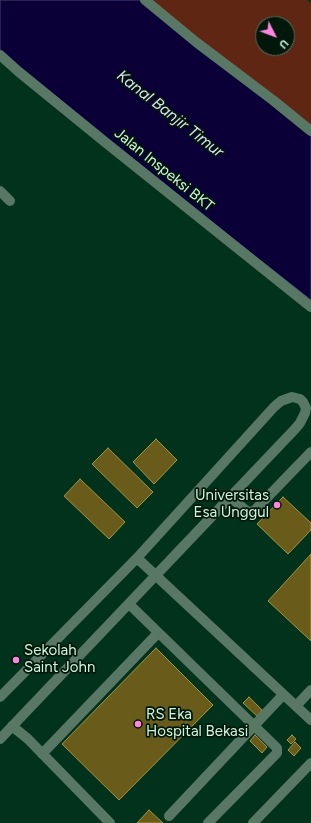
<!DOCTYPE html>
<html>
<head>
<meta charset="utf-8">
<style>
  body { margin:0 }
  #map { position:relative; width:311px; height:823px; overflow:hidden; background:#01321c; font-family:Figtree,sans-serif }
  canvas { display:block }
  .north { position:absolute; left:255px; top:16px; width:40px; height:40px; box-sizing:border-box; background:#00170a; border:1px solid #52705e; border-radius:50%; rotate:132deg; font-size:11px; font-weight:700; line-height:16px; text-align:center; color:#cef6dd }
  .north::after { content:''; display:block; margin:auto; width:14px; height:18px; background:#ff85df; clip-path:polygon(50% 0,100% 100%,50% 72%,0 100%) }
</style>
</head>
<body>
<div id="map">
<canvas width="311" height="823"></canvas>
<div class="north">U</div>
</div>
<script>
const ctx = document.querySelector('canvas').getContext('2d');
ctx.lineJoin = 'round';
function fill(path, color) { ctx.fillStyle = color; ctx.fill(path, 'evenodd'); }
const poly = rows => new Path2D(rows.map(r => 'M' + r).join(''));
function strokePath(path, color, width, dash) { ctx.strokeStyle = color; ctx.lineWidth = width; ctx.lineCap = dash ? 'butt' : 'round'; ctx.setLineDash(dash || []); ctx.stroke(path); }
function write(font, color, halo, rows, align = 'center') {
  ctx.font = font + ' Figtree,sans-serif'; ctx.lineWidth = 3.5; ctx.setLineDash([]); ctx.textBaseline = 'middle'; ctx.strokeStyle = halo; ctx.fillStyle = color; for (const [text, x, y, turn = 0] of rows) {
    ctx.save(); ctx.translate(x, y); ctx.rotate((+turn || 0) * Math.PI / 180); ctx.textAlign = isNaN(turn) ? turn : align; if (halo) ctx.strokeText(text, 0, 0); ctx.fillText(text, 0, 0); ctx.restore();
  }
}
const green = poly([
  [145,0,307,0,311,3,311,131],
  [263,24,287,24,287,48,263,48]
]);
const water = poly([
  [0,0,145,0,311,131,311,300,24,75,0,50,0,0]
]);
const building = poly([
  [156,439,177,460,154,484,133,462,156,439],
  [108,448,153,492,137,508,92,464,108,448],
  [80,479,125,522,109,539,64,496,80,479],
  [283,497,311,523,311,530,288,554,257,524,283,497],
  [311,554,311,641,268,601,311,554],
  [156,648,213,705,119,800,62,744,156,648],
  [249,697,262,710,257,716,243,703,249,697],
  [255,735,267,747,262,753,250,741,255,735],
  [292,735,296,739,291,744,287,740,292,735],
  [295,742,301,748,294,756,288,750,295,742],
  [149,810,163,823,137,823,149,810]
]);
const minor = poly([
  [145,0,196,42,274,101,311,131],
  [0,55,19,72,105,142,311,307],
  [0,191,10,201],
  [230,497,248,512,254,511,311,452],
  [137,558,311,720],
  [129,604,277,748,277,753,208,823],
  [0,697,137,558,274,407,281,401,292,397,300,399,303,402,306,408,305,413,300,423,295,429,0,739],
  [296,706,311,690],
  [12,726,28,739,110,823],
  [42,754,158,633],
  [169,816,283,695],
  [253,823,311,763]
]);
const markers = [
  [277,505,4,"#ff85df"],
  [16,660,4,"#ff85df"],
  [138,724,4,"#ff85df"]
];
const streetNames = [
  ["Jalan Inspeksi BKT",164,170,39]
];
const poiNames = [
  ["Universitas",269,496,"right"],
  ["Esa Unggul",269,513,"right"],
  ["Sekolah",24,651],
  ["Saint John",24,668],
  ["RS Eka",146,715],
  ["Hospital Bekasi",146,732]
];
const waterNames = [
  ["Kanal Banjir Timur",170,114,38]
];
fill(green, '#5f2614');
fill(water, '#0a0037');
strokePath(water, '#454a69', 1);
fill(building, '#695c1b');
strokePath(building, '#a59440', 1);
strokePath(minor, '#597765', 10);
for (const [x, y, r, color] of markers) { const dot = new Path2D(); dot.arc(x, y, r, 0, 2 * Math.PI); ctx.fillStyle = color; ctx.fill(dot); strokePath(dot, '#00170a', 1.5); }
write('15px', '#cef6dd', '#00170a', streetNames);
write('15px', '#cef6dd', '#00170a', poiNames, 'left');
write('italic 16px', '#dcdff2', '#00170a', waterNames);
</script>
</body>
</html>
